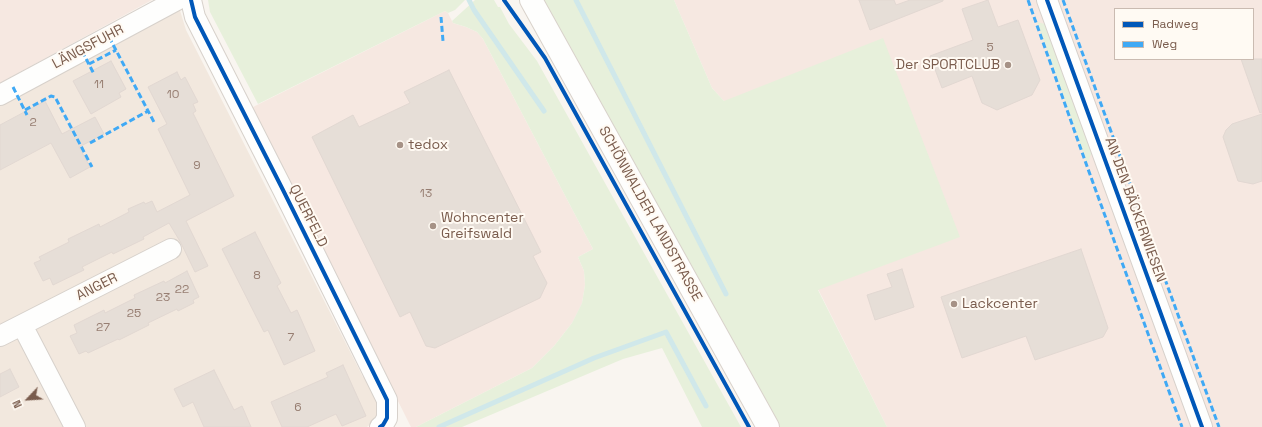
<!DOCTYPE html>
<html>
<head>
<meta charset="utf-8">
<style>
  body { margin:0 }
  #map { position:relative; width:1262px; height:427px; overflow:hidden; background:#f9f5f0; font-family:"Space Grotesk",sans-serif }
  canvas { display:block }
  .legend { position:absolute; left:1114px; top:8px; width:140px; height:52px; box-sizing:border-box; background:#fffaf3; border:1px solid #cabbb1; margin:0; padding:5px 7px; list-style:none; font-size:12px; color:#7a5c4d }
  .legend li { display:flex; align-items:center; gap:8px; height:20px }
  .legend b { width:20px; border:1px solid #cabbb1 }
  .north { position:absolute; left:8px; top:379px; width:40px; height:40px; -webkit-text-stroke:3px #fffaf3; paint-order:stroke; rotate:245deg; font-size:11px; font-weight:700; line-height:16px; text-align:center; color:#7a5c4d }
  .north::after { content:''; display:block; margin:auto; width:14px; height:18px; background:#7a5c4d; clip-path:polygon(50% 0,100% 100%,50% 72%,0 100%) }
</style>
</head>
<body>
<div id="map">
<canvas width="1262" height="427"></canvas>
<ul class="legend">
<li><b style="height:5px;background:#0057b8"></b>Radweg</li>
<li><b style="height:5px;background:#3fa9f5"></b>Weg</li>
</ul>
<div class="north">N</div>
</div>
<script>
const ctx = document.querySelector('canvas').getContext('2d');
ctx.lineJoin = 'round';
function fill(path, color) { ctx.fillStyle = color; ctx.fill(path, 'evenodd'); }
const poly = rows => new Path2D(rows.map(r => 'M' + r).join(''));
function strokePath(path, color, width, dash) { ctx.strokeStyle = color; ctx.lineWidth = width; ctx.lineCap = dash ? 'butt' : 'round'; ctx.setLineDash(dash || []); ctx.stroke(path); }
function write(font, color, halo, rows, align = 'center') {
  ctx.font = font + ' "Space Grotesk",sans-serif'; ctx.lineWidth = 4; ctx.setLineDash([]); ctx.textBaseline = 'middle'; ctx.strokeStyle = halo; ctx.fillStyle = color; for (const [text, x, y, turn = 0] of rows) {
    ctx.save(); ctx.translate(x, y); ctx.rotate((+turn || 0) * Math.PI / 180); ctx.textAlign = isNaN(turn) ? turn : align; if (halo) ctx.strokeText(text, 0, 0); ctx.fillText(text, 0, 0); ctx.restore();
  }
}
const residential = poly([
  [178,4,186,30,363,377,369,374,380,408,376,419,367,427,0,427,0,100]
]);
const commercial = poly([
  [0,0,152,0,0,83],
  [674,0,1262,0,1262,427,887,427,724,101,712,88],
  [1115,9,1253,9,1253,59,1115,59],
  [445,11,448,13,453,23,466,27,477,32,483,39,593,249,578,257,584,271,585,285,582,303,572,323,554,346,532,368,416,427,411,427,251,108]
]);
const green = poly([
  [208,0,465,0,455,10,448,13,445,11,258,104,210,12],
  [475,0,494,0,498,7,500,7,509,24,537,61,741,427,702,427,662,348,623,359,462,427,416,427,532,368,554,346,572,323,582,303,585,285,584,271,578,257,593,249,483,39,477,32,466,27,453,23,452,21],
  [543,0,674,0,712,88,724,101,883,38,960,237,818,290,887,427,779,427],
  [1037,22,1045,24,1092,152,1087,164]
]);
const stream = poly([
  [469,0,474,10,544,111],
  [576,0,726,294],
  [439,427,594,358,666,332,706,406]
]);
const building = poly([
  [859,0,894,0,896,5,910,0,943,0,943,1,870,30,859,0],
  [988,0,998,27,1018,20,1040,80,1032,95,997,110,982,103,972,76,942,88,930,56,973,40,962,9,988,0],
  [1241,59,1262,59,1262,112,1260,113,1241,59],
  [111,61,126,89,119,93,121,97,91,114,73,81,111,61],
  [449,70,541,252,533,256,547,283,540,298,435,348,426,346,410,312,400,317,312,137,353,115,359,127,410,103,404,92,449,70],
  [177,72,181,80,185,77,198,102,193,104,196,111,193,113,234,196,186,221,208,266,195,272,181,243,169,223,143,237,144,239,113,254,112,252,82,267,84,270,53,285,50,278,43,281,34,263,41,260,39,257,69,242,68,239,99,224,100,227,129,212,128,209,144,202,145,204,152,201,157,212,190,195,158,129,167,124,148,87,177,72],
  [45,101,62,134,95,117,104,134,79,147,90,167,70,178,51,143,0,170,0,125,45,101],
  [1262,114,1262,181,1253,184,1238,181,1223,137,1226,130,1232,124,1262,114],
  [255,232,281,283,277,286,291,313,297,310,315,351,284,365,268,330,264,332,222,249,255,232],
  [1081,249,1108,328,1103,337,1035,360,1026,336,962,358,941,297,1081,249],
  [902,269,914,307,875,320,867,295,892,287,887,274,902,269],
  [187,271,199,297,193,300,194,303,178,311,177,309,148,323,149,325,119,340,118,339,88,353,86,351,79,354,70,336,77,333,74,325,104,310,105,313,135,298,134,295,164,281,165,283,187,271],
  [343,365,366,416,342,426,336,414,307,427,282,427,271,402,328,377,326,373,343,365],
  [10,369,19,387,0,397,0,374,10,369],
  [214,370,234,410,242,406,251,427,204,427,193,402,183,407,174,389,214,370]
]);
const minor = poly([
  [191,0,195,17,283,190,387,400,387,418,383,425,380,427],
  [1047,0,1202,427],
  [0,95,177,0],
  [22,325,75,427],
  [0,336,171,249]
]);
const secondary = poly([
  [531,0,768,427]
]);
const quiet = poly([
  [1028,0,1088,169,1182,427],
  [1063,0,1219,427],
  [441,17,443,41],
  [109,37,155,124],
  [82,51,94,74],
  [89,64,116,50],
  [13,87,27,115],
  [25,110,51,96,55,97,92,167],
  [90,143,148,111]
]);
const cycleway = poly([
  [191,0,195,17,283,190,387,400,387,418,383,425,380,427],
  [504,0,545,58,749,427],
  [1047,0,1202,427]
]);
const markers = [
  [1008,65,4,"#a69286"],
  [400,145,4,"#a69286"],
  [433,226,4,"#a69286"],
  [954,304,4,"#a69286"]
];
const numberNames = [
  ["5",990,48],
  ["11",99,85],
  ["10",173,95],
  ["2",33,123],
  ["9",197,166],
  ["13",426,194],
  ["8",257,276],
  ["22",182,290],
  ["23",163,298],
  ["25",134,314],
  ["27",103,328],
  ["7",291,338],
  ["6",298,408]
];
const streetNames = [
  ["LÄNGSFUHR",88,47,-28],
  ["AN DEN BÄCKERWIESEN",1135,210,70],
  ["SCHÖNWALDER LANDSTRASSE",650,214,61],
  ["QUERFELD",308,216,63],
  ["ANGER",97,287,-27]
];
const poiNames = [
  ["Der SPORTCLUB",1000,65,"right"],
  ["tedox",408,145],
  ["Wohncenter",441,218],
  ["Greifswald",441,234],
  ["Lackcenter",962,304]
];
fill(residential, '#f2e8de');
fill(commercial, '#f6e8e1');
fill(green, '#e7f0db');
strokePath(stream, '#d0e8ea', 5);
fill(building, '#e6ded7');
strokePath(building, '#e2d8d2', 1);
strokePath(minor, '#d7d1cb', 22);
strokePath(secondary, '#d9d2cb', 24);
strokePath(minor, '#fefefd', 20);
strokePath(secondary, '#fefefd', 22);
strokePath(quiet, '#3fa9f5', 3, [6, 3]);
strokePath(cycleway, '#0057b8', 4);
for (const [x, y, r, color] of markers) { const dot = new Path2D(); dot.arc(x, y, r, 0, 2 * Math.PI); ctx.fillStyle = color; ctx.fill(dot); strokePath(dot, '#fffaf3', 1.5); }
write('12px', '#977e72', null, numberNames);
write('14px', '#7a5c4d', '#fffaf3', streetNames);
write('14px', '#7a5c4d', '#fffaf3', poiNames, 'left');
</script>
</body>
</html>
